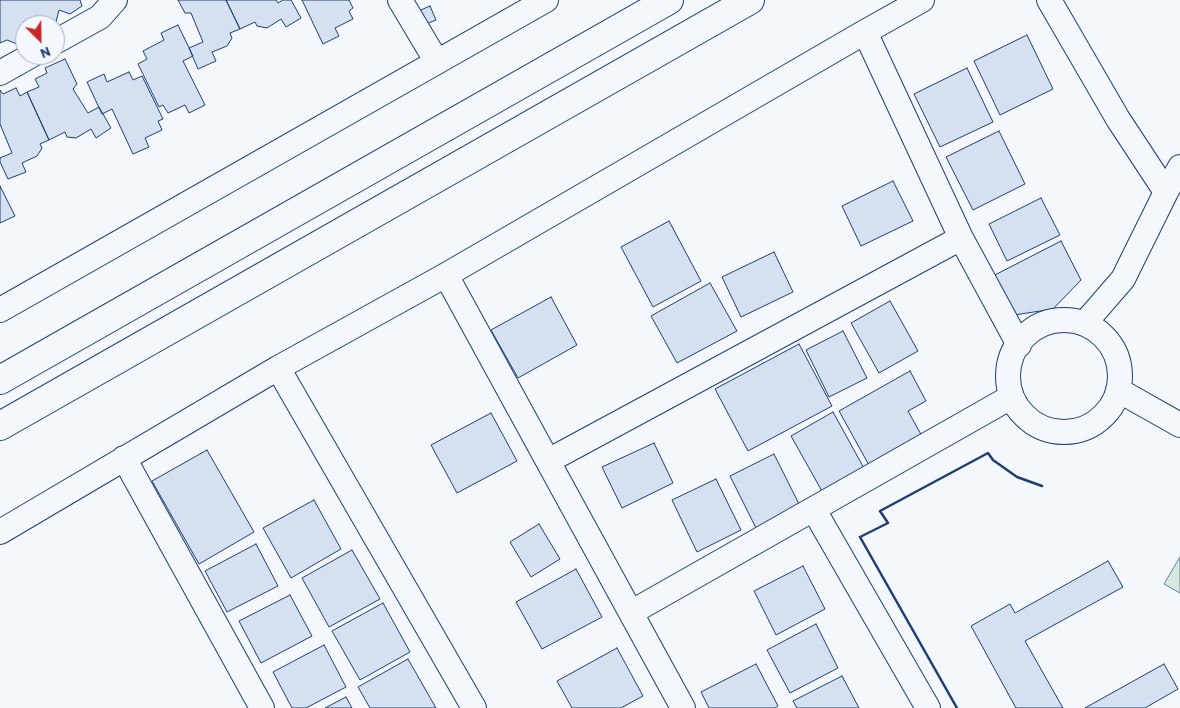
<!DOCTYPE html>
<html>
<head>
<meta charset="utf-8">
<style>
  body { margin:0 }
  #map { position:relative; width:1180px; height:708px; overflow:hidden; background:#f4f7fb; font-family:Barlow,sans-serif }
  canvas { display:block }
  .north { position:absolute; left:15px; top:15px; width:50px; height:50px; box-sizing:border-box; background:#f4f7fb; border:1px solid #9eadc5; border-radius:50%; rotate:157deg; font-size:14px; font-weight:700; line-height:20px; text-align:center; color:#1d3f73 }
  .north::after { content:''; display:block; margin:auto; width:18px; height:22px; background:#c62828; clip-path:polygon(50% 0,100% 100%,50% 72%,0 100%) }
</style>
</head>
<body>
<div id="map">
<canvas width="1180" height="708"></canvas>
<div class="north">N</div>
</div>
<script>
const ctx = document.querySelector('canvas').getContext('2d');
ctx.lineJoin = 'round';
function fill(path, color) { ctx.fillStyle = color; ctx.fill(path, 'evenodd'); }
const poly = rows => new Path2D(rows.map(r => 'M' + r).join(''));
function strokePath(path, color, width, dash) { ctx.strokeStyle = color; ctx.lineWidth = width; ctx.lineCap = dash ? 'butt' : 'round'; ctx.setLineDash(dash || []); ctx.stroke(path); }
const green = poly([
  [1180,557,1180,593,1164,584,1180,557]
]);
const building = poly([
  [0,0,80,0,82,6,70,14,59,10,56,22,50,25,25,25,25,40,17,44,7,40,0,43,0,0],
  [178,0,226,0,240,29,230,33,232,38,227,46,212,52,216,61,198,69,189,48,203,42,191,13,185,13,178,0],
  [226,0,276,0,278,3,283,0,291,0,301,18,286,27,281,19,267,28,257,26,255,22,240,29,226,0],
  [302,0,349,0,353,8,349,11,353,19,335,28,339,36,323,44,302,0],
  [430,6,436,20,419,27,414,13,430,6],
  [178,25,193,56,183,61,205,105,189,113,185,105,168,113,163,105,159,107,138,64,147,59,143,51,164,40,161,33,178,25],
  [1027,35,1053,89,1000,115,974,61,1027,35],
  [65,59,77,84,73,89,88,113,99,107,111,128,96,138,91,129,76,138,67,137,65,132,49,140,27,92,39,87,35,79,47,73,45,68,65,59],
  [967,68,993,122,940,147,914,94,967,68],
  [129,72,133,80,142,76,163,119,158,121,162,130,145,138,149,147,133,154,112,109,102,114,87,82,104,74,107,82,129,72],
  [16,88,20,96,27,92,49,140,40,144,42,148,37,156,22,163,26,172,8,179,0,162,0,158,12,153,0,124,0,90,3,94,16,88],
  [999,131,1025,184,973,210,946,157,999,131],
  [893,181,913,221,861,246,842,206,893,181],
  [0,186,15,216,0,223,0,186],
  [1041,198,1060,235,1007,261,989,224,1041,198],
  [669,221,701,281,653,307,621,247,669,221],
  [1061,241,1081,280,1053,309,1008,316,989,278,1061,241],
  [774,252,793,292,741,317,722,277,774,252],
  [710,283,737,331,677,363,651,316,710,283],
  [551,297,577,345,518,378,491,330,551,297],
  [890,301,918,351,879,373,851,323,890,301],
  [843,331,867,378,829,397,806,350,843,331],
  [799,344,832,406,748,451,715,389,799,344],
  [910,371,926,401,908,411,923,438,870,467,839,411,910,371],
  [833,412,865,470,823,493,791,436,833,412],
  [491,413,517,461,457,493,431,445,491,413],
  [654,443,673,483,622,508,602,467,654,443],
  [207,450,254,532,199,564,152,481,207,450],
  [774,454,800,506,756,528,730,476,774,454],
  [716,479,741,530,697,552,672,500,716,479],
  [314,500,341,549,291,578,263,528,314,500],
  [539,524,560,559,531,577,510,542,539,524],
  [256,544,278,586,227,612,205,571,256,544],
  [352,550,380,599,329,627,302,578,352,550],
  [1108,561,1123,587,1025,641,1063,708,1016,708,971,626,1010,604,1015,613,1108,561],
  [803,566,825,609,776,635,754,591,803,566],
  [576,569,602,617,542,649,516,602,576,569],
  [290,595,312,636,261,663,239,621,290,595],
  [383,603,410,652,360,680,332,631,383,603],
  [816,624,838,668,790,693,767,650,816,624],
  [324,645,346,687,306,708,292,708,273,672,324,645],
  [617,648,643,696,621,708,572,708,557,681,617,648],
  [408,659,436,708,370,708,358,687,408,659],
  [756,664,778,706,775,708,709,708,701,692,756,664],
  [1164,664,1178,689,1145,708,1085,708,1164,664],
  [842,676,859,708,797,708,793,701,842,676],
  [346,697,352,708,325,708,346,697]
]);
const street = poly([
  [400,0,437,62],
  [1049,0,1118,119,1166,192],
  [865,32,961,238,1019,345],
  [55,42,100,17,115,0],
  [0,73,32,55],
  [446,275,683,708],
  [0,310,546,0],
  '1008 376a56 56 0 1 1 112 0a56 56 0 1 1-112 0Z',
  [1084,324,1123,279,1166,192,1180,167],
  [278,368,474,708],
  [1118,390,1180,425],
  [124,458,262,708],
  [548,461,961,238],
  [814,510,928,708],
  [0,532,278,368,446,275,865,32,922,0],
  [632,612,1011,397]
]);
const highway = poly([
  [0,380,669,0],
  [0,426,750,0]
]);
const wall = poly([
  [957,708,860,537,888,523,880,511,988,453,993,460,1017,477,1042,486]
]);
fill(green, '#d7e8df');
strokePath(green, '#687fa3', 1);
fill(building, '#d5e0f0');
strokePath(building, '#1d3f73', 1);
strokePath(street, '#1d3f73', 26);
strokePath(highway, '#1d3f73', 30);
strokePath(street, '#f4f7fb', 24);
strokePath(highway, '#f4f7fb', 28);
strokePath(wall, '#1d3f73', 2.5);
</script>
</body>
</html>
